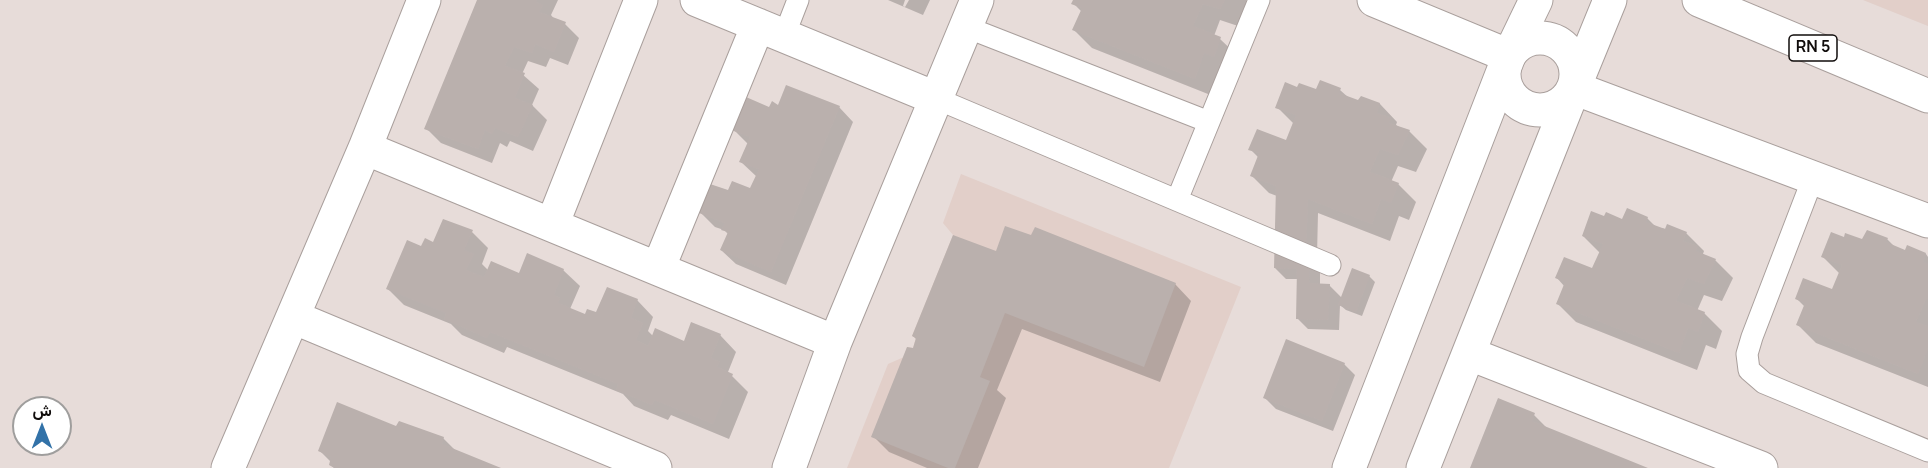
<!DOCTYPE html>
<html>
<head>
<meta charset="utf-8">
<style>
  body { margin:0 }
  #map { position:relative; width:1928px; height:468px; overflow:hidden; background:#e7dcd9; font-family:Manrope,Vazirmatn,sans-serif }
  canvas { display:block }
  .north { position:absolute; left:12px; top:396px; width:60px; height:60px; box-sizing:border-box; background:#fff; border:2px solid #9f9e9d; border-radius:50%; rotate:0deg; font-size:16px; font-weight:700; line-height:24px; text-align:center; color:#100c0b }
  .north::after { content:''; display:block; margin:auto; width:21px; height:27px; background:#3272a8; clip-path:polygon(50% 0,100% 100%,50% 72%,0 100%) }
</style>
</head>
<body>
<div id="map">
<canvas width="1928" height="468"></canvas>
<div class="north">ش</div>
</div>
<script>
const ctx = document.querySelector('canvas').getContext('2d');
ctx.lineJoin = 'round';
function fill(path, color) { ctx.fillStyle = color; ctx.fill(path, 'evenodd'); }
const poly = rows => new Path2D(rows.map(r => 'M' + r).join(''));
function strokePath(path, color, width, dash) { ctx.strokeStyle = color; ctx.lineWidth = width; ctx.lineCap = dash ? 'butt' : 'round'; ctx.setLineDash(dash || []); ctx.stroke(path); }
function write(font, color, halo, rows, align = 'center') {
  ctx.font = font + ' Manrope,sans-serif'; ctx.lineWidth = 5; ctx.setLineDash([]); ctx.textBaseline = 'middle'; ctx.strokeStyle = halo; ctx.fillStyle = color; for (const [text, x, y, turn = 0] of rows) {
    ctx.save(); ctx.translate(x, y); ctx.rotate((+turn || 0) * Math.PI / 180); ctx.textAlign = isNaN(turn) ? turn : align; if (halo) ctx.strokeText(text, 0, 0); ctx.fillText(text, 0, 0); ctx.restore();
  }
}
const built = poly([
  [1863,0,1928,0,1928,26],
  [961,174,1241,287,1169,468,847,468,888,364,904,357,907,347,913,348,916,338,912,336,953,235,943,223]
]);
const shadow = poly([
  [479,0,558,0,551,15,555,20,565,24,579,38,568,65,550,58,546,67,528,61,522,74,539,89,532,105,547,120,533,151,510,141,507,147,500,143,492,163,441,143,426,128],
  [888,0,905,0,903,6,905,7,909,0,930,0,923,15],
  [1074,0,1246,0,1249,3,1238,26,1220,20,1214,36,1220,39,1238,56,1213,96,1092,48,1074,30,1082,12,1073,3],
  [1321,82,1340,90,1349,98,1359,102,1362,98,1380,104,1397,122,1396,125,1399,127,1409,131,1427,149,1416,172,1398,166,1391,182,1398,184,1416,202,1409,220,1399,216,1390,241,1318,213,1317,256,1320,260,1320,285,1329,285,1342,298,1369,276,1375,282,1362,316,1346,310,1340,305,1339,330,1308,329,1297,318,1298,279,1286,279,1275,268,1277,196,1269,193,1252,176,1259,158,1250,149,1286,142,1294,124,1277,107,1298,89,1316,91],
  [779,107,839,107,853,122,786,285,736,264,721,250,728,234,724,230,715,227,700,212,751,190,757,177,740,161,748,144,733,129,769,108],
  [1647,218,1656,227,1686,233,1704,251,1703,254,1706,257,1715,260,1733,278,1722,301,1704,295,1697,311,1704,313,1722,331,1716,349,1706,345,1697,370,1576,322,1558,304,1565,287,1557,278,1593,270,1600,253,1583,236,1623,220],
  [472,232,488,248,482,264,489,271,520,275,563,270,580,286,570,309,586,316,637,300,653,317,648,331,653,336,685,343,720,335,736,352,728,372,748,392,729,439,671,415,668,420,634,406,623,394,507,347,504,353,462,335,451,324,404,305,388,289,422,248],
  [1845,239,1863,241,1887,239,1896,248,1906,252,1926,254,1928,257,1928,387,1816,343,1798,325,1805,307,1797,299,1833,291,1840,274,1823,257],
  [997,252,1175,284,1191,301,1160,382,1022,329,997,390,1006,398,978,468,927,468,889,452,873,436,914,350,917,340,913,336],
  [1344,364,1355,375,1333,431,1276,409,1265,398],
  [1534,415,1548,429,1645,468,1472,468],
  [397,428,443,438,456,451,497,468,334,468,330,465,331,462,319,450]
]);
const building = poly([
  [477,0,537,0,536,2,543,5,539,12,566,22,554,52,535,44,532,53,514,47,505,66,525,73,515,98,533,105,518,137,495,128,492,134,485,130,478,149,424,129],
  [1073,0,1225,0,1220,9,1203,4,1193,26,1221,37,1214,57,1204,53,1195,79,1072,30,1082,8,1071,4],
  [1320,80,1341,88,1339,93,1358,100,1361,96,1380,103,1377,113,1391,118,1389,123,1410,130,1398,155,1380,149,1370,172,1399,183,1391,203,1381,199,1372,224,1308,199,1306,247,1310,248,1309,283,1330,284,1328,320,1296,319,1297,269,1274,268,1276,186,1250,176,1259,153,1248,150,1257,129,1286,140,1296,115,1275,108,1285,82,1297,87,1299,83,1316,89],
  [786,85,840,106,771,272,720,250,728,232,721,230,725,223,699,213,710,184,728,190,732,181,750,188,759,169,739,162,750,137,731,130,746,97,769,107,772,101,778,105],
  [1627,208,1648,217,1646,222,1665,229,1667,224,1687,232,1683,241,1698,246,1696,251,1716,259,1704,284,1687,278,1676,301,1705,312,1698,332,1688,328,1679,353,1556,304,1565,282,1555,278,1564,257,1592,268,1603,244,1582,236,1591,211,1604,216,1606,212,1622,219],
  [443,219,473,230,464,250,474,254,466,270,484,277,491,261,519,273,527,253,564,269,554,295,560,298,558,303,585,314,587,309,596,312,607,287,638,299,631,318,643,323,636,340,648,346,655,328,684,341,691,322,721,334,711,358,720,362,717,367,733,374,713,424,655,400,652,405,616,390,618,384,490,332,487,338,444,319,446,313,386,289,407,240,421,246,425,238,433,242],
  [1005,226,1031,235,1035,227,1176,283,1144,367,1005,313,980,377,990,381,955,468,948,468,871,437,907,347,913,348,916,338,912,336,953,235,996,251],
  [1867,230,1888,238,1886,242,1905,250,1907,245,1926,253,1923,262,1928,264,1928,299,1926,299,1916,322,1928,326,1928,348,1918,374,1796,325,1805,303,1795,299,1803,278,1832,289,1842,265,1821,257,1831,232,1844,237,1845,233,1862,239],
  [1352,268,1370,275,1356,312,1338,305],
  [1286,339,1345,363,1322,421,1263,398],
  [1498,398,1535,413,1532,421,1648,468,1470,468],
  [337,402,396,426,399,421,444,437,442,444,501,468,335,468,329,465,331,457,318,451]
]);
const lane = poly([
  [966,27,1209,122],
  [784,36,798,0],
  [935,98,1330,265],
  [1813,178,1752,337,1747,354,1749,370,1764,383,1928,451],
  [1177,200,1259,0]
]);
const street = poly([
  [697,0,935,98],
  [1374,0,1509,56],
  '1504 74a36 36 0 1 1 72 0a36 36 0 1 1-72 0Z',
  [1574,88,1928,221],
  [365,148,835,342],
  [552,225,641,0],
  [658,269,758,25],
  [293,317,655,468],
  [1470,354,1761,468],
  [228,468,365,148,424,0],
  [789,468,835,342,977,0]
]);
const secondary = poly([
  [1349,468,1509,56,1536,0],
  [1423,468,1574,88,1610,0]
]);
const primary = poly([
  [1699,0,1928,96]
]);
const shields = [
  [1813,48,48]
];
const shieldNames = [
  ["RN 5",1813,48]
];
fill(built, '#e2cfc9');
fill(shadow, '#0003');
fill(building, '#bab0ad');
strokePath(lane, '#a99f9c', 23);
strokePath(street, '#a99f9c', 35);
strokePath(secondary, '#a99f9c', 35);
strokePath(primary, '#a99f9c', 35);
strokePath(lane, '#fff', 21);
strokePath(street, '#fff', 33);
strokePath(secondary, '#fff', 33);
strokePath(primary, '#fff', 33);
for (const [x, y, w] of shields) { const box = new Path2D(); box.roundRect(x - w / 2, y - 13, w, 26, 4.5); ctx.fillStyle = '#fff'; ctx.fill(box); strokePath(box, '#100c0b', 1.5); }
write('bold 16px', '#100c0b', null, shieldNames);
</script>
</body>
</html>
